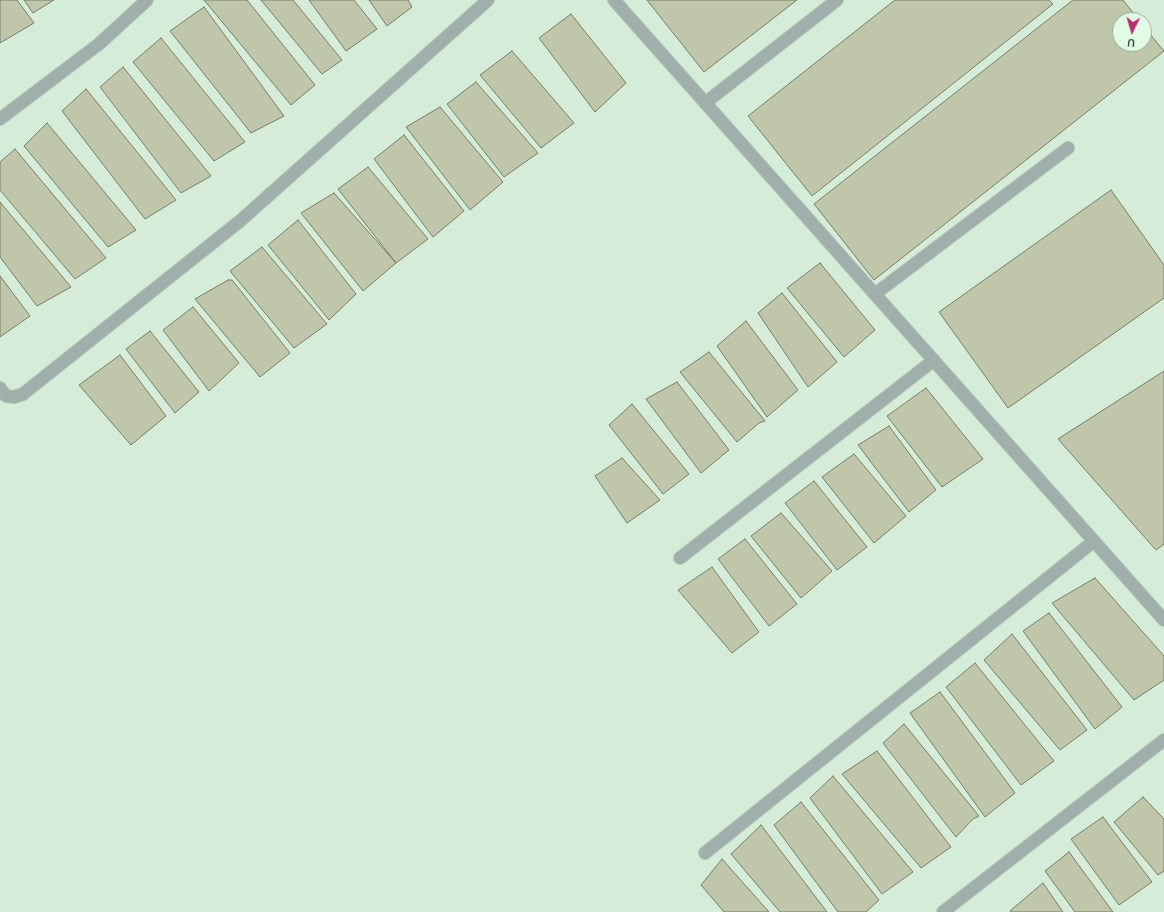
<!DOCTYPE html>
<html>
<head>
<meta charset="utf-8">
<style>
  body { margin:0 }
  #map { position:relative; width:1164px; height:912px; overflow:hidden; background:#d5edd8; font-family:Quicksand,sans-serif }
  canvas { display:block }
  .north { position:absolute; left:1112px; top:12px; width:40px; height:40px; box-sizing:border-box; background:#e2fbe5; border:1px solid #9aac9c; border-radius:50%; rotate:185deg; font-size:11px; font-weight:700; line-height:16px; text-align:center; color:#2d362e }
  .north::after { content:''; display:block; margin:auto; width:14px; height:18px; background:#b62e6f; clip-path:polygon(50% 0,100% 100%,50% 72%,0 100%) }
</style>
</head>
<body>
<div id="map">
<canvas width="1164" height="912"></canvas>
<div class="north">U</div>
</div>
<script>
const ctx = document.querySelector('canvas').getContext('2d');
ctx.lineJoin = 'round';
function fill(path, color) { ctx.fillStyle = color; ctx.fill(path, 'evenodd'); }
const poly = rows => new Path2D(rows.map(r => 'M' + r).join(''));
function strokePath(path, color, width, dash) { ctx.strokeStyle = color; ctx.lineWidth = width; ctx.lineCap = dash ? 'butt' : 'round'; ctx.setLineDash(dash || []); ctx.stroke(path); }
const building = poly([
  [0,0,17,0,34,23,0,43,0,0],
  [24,0,54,0,33,13,24,0],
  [204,0,247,0,315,85,291,105,204,0],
  [261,0,293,0,342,60,322,74,261,0],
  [309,0,354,0,377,29,346,51,309,0],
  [369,0,408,0,412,7,387,26,369,0],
  [647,0,797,0,704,72,647,0],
  [895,0,1049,0,1053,4,812,196,748,116,895,0],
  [1073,0,1123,0,1139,20,1120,20,1120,44,1144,44,1144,27,1164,51,874,280,814,204,1073,0],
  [204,7,284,116,251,133,170,31,204,7],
  [571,14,626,83,595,112,539,38,571,14],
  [161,38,245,142,214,161,133,62,161,38],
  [512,51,574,123,541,148,480,75,512,51],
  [123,67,211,176,181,193,100,87,123,67],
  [476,82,538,153,504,177,447,104,476,82],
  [86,89,176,200,145,219,62,111,86,89],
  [440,107,503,182,470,210,406,127,440,107],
  [47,123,136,230,108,247,24,146,47,123],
  [404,135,464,211,433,237,374,159,404,135],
  [15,149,106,258,75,279,0,190,0,162,15,149],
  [368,167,428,239,396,263,338,189,368,167],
  [1111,190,1164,265,1164,298,1008,408,939,312,1111,190],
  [334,193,396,263,363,291,301,213,334,193],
  [0,202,71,287,37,306,0,257,0,202],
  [298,220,356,294,329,320,268,245,298,220],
  [262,247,327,324,294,348,230,271,262,247],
  [820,263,875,330,844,357,787,288,820,263],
  [0,276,30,316,0,337,0,276],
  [228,280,232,280,290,353,260,377,195,299,228,280],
  [782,293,837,362,808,387,758,313,782,293],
  [193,307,239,363,209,391,163,330,193,307],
  [746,321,798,390,767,417,717,346,746,321],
  [150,331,199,392,175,413,126,349,150,331],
  [709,352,765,421,759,423,737,442,680,372,709,352],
  [120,355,166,416,131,445,79,385,120,355],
  [1164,371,1164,544,1156,550,1058,439,1164,371],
  [677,382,729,450,701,473,646,399,677,382],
  [926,388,983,459,942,487,887,416,926,388],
  [632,404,689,474,663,494,609,425,632,404],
  [889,426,936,490,909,512,858,445,889,426],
  [854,454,906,516,874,543,822,477,854,454],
  [622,458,660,500,627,523,595,476,622,458],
  [814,481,867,547,837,570,785,503,814,481],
  [781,513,832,571,801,598,751,536,781,513],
  [745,539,797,604,769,626,718,559,745,539],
  [712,567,759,632,732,653,678,590,712,567],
  [1095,578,1164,656,1164,680,1134,700,1052,603,1095,578],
  [1049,613,1122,707,1095,729,1023,631,1049,613],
  [1012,634,1087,730,1060,750,984,660,1012,634],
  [975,663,1054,761,1021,785,946,687,975,663],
  [940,692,1015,793,985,817,910,713,940,692],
  [904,724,979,816,973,819,956,837,883,743,904,724],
  [877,751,951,847,921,868,842,774,877,751],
  [833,776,913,872,882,894,810,798,833,776],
  [1143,797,1164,819,1164,871,1158,875,1114,822,1143,797],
  [801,802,879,900,866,912,838,912,774,825,801,802],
  [1103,817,1152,882,1119,905,1071,839,1103,817],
  [761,825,827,912,780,912,731,854,761,825],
  [1069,852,1113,912,1075,912,1045,871,1069,852],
  [722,859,769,912,724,912,701,885,722,859],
  [1043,883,1063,912,1011,912,1010,911,1043,883]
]);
const minor = poly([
  [614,0,1164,620],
  [705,103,837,0],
  [0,119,99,44,147,0],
  [875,294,1068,148],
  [0,388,6,396,14,397,23,394,240,221,488,0],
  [680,558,934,360],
  [705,853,1094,541],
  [943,912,1164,740]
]);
fill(building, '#bfc6aa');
strokePath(building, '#777e64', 1);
strokePath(minor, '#b3c8b6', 14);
strokePath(minor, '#a0afab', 12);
</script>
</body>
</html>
